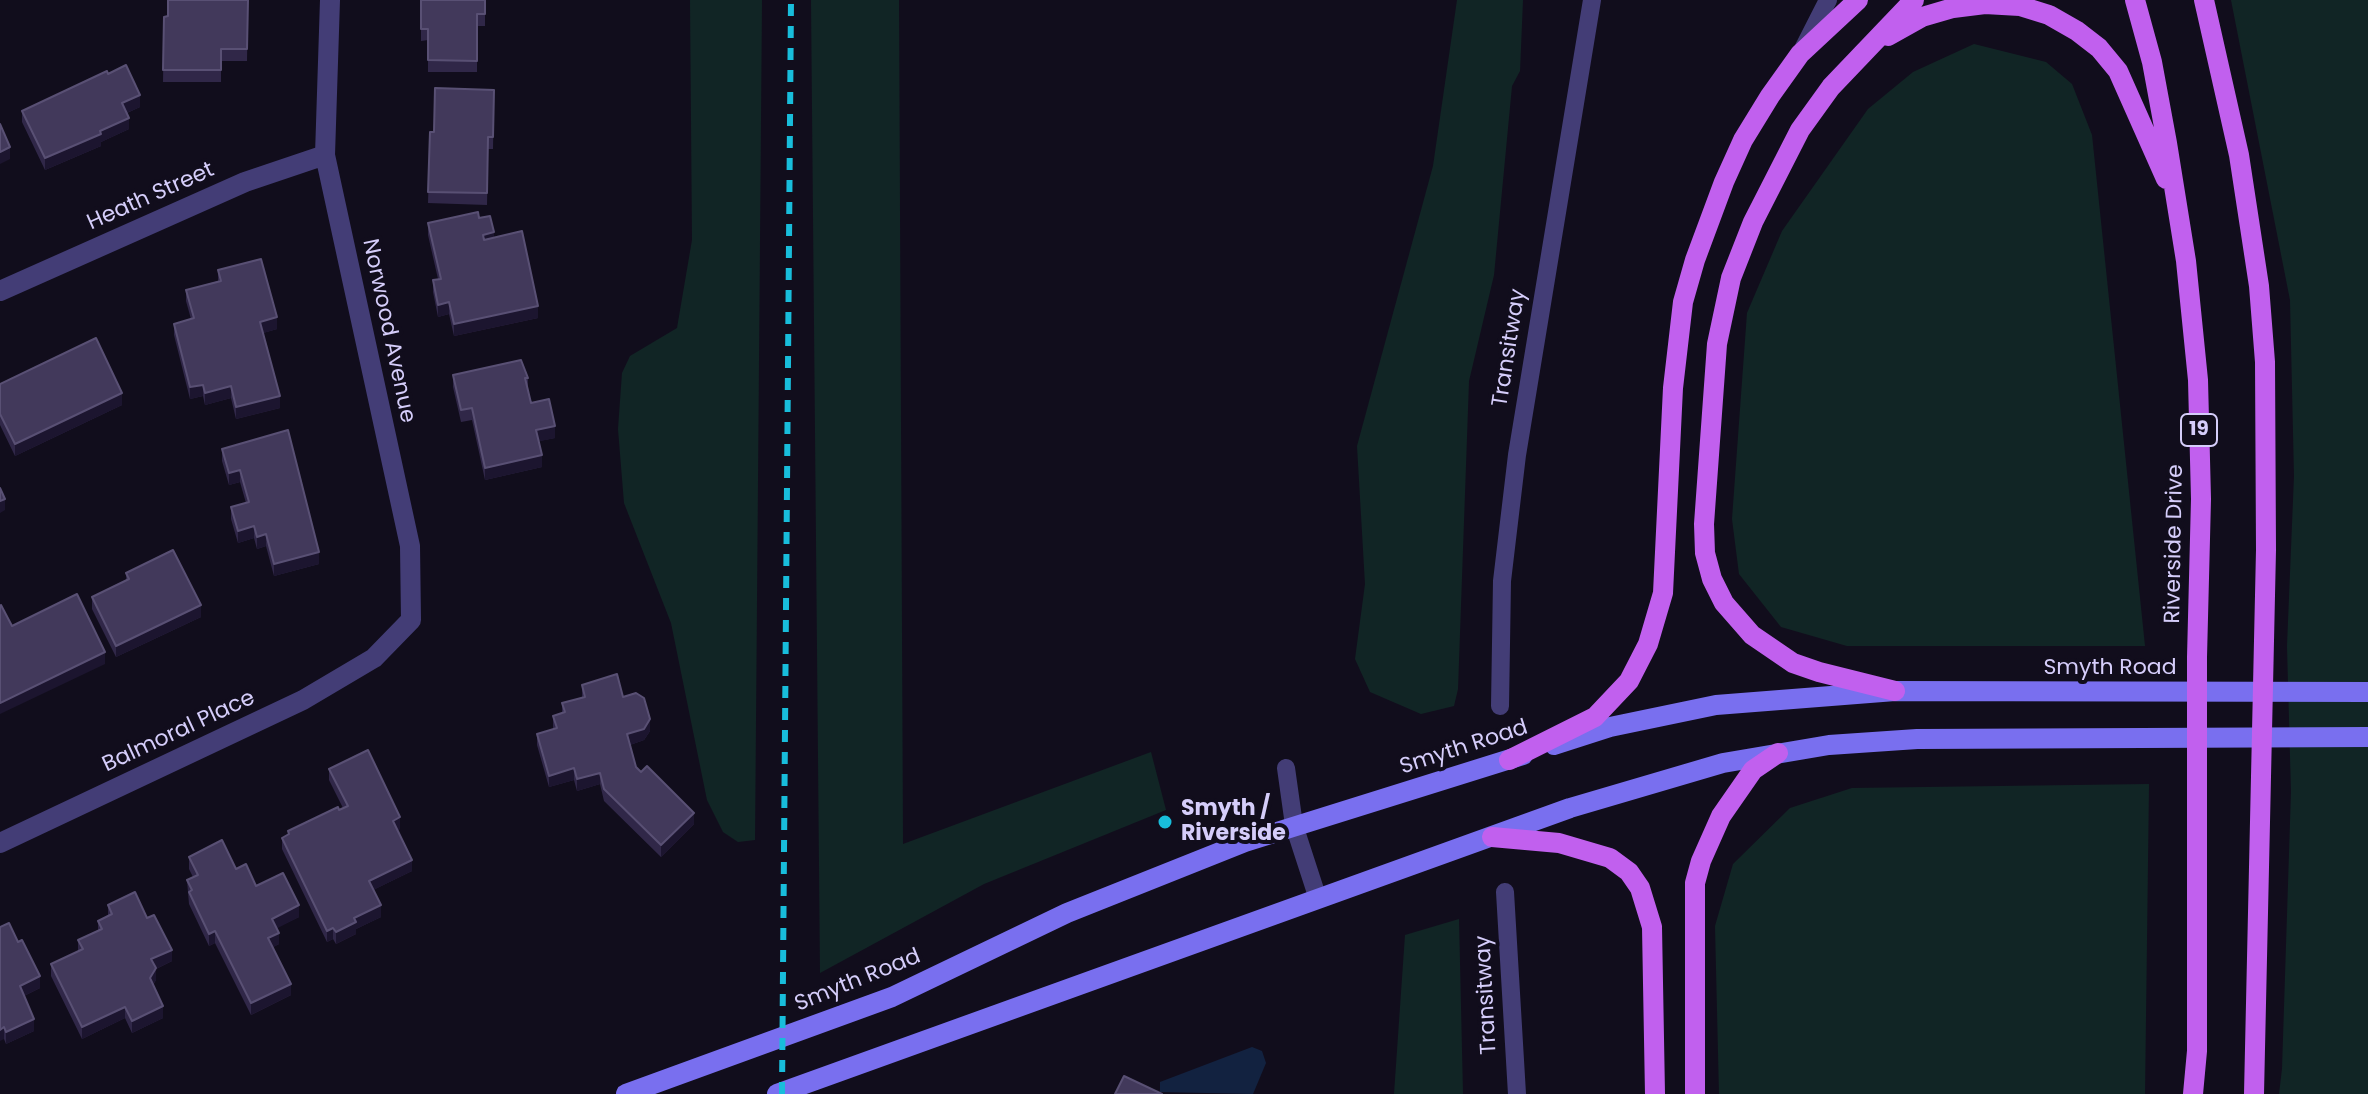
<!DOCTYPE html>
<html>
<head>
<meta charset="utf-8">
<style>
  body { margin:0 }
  canvas { display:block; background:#110d1c }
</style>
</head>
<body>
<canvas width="2368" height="1094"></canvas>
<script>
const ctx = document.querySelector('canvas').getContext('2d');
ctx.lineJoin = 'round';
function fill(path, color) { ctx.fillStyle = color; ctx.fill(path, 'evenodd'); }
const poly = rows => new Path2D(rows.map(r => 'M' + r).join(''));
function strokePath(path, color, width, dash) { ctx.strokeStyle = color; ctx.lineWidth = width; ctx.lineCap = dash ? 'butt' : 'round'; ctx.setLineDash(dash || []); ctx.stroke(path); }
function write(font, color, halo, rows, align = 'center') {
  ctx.font = font + ' Poppins,sans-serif'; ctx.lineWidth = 8; ctx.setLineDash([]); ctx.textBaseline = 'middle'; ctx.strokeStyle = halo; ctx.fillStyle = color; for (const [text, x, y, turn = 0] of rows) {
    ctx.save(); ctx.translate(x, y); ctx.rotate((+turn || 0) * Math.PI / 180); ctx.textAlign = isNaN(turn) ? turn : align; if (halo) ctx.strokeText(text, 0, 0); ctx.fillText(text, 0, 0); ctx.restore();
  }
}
const green = poly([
  [690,0,762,0,755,840,738,842,723,832,707,800,671,623,624,503,618,429,622,373,630,356,677,328,692,240],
  [811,0,899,0,903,844,1151,752,1166,810,984,884,820,973],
  [1457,0,1523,0,1520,71,1512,86,1494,275,1469,381,1458,689,1454,706,1421,714,1370,692,1355,659,1365,584,1357,446,1433,166],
  [2231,0,2368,0,2368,1094,2279,1094,2282,1069,2291,792,2287,646,2294,476,2290,300],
  [1974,44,2046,62,2072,84,2092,135,2145,646,1847,646,1781,627,1739,574,1732,519,1747,313,1782,231,1868,109,1913,72],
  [2149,784,2145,1094,1719,1094,1715,926,1733,864,1790,808,1852,788],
  [1459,919,1463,1094,1394,1094,1405,935]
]);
const water = poly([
  [1252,1047,1262,1051,1266,1063,1253,1094,1160,1092,1160,1082]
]);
const service = poly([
  [1804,47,1828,0],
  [1500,706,1502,581,1517,455,1592,0],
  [1286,768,1294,825,1318,899],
  [1505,892,1517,1094]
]);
const minor = poly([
  [0,291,245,182,325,155],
  [0,843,303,700,374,658,411,620,410,546,325,155,330,0]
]);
const secondary = poly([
  [1554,745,1610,727,1716,705,1895,691,2368,692],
  [626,1094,892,997,1067,913,1245,842,1523,755],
  [777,1094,1570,808,1723,763,1829,745,1917,739,2368,737]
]);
const primary = poly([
  [2135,0,2152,62,2167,143,2186,261,2198,380,2201,499,2197,657,2197,1051,2193,1094],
  [2204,0,2239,155,2259,286,2265,362,2266,550,2254,1094],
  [1888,36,1922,17,1953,8,1985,4,2020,6,2049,15,2077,31,2099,48,2118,71,2166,179],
  [1895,691,1819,672,1793,663,1752,635,1724,603,1712,579,1705,553,1704,524,1717,344,1731,278,1753,222,1800,130,1831,87,1914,0],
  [1509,760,1595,717,1629,681,1648,644,1663,593,1673,388,1683,302,1695,260,1724,182,1743,140,1770,96,1800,54,1858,0],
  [1492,837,1559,843,1610,858,1629,872,1640,888,1652,927,1655,1094],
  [1695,1094,1695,883,1701,861,1721,816,1753,770,1778,753]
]);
const rail = poly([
  [782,1094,791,0]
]);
const wall = poly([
  [248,0,247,61,221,61,221,82,163,82,164,17],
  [421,0,485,0,485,26,477,26,477,72,428,72,428,40,421,41],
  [108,74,140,107,127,113,129,129,101,142,101,146,45,170,22,122,22,111],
  [494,90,493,149,488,149,487,205,428,203,430,132,434,132],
  [479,218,494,237,538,318,454,336,449,314,438,317,433,292,433,280,438,279,428,235,428,223],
  [218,270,277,329,263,333,280,408,236,419,231,398,205,405,203,396,190,399,174,335,174,324,191,319,186,301,186,290,218,281],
  [453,375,528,378,528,390,531,403,555,438,539,441,542,467,485,480,472,420,461,422,453,387],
  [0,384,122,405,15,456,0,425],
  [222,449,319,564,274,576,266,546,257,549,254,538,238,543,231,519,231,507,246,503,240,482,229,485,222,461],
  [126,573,201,617,116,657,92,609,92,597,126,580],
  [582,685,623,697,650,731,644,740,630,745,636,767,694,824,661,857,604,801,600,784,577,791,574,780,549,787,537,745,537,734,553,729,553,716,562,713,562,703,582,698],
  [329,769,400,829,397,830,412,871,373,890,381,917,356,929,356,934,336,944,333,939,327,942,282,849,282,838,288,834,288,831,343,808,329,780],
  [189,857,236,869,256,886,299,917,276,928,279,944,273,947,291,995,251,1015,215,943,209,946,189,904,187,880,193,877,189,869],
  [108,905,147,918,172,961,156,969,156,980,153,985,163,1018,132,1033,125,1018,82,1039,51,976,51,964,78,951,78,940,98,930,98,921,108,916],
  [0,927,40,988,24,996,34,1031,6,1044,4,1039]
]);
const shadedWall = poly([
  [140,95,140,107,122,115,122,103],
  [129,118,129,129,101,142,101,146,45,170,45,158],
  [10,147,10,159,0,164,0,152],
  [494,232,494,243,483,247,483,235],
  [449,302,449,314,438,317,438,305],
  [538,306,538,318,454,336,454,324],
  [277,317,277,329,260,334,260,322],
  [203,385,203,396,190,399,190,387],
  [231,386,231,398,205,405,205,393],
  [122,393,122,405,15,456,15,444],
  [280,396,280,408,236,419,236,407],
  [555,426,555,438,536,442,536,430],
  [542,455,542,467,485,480,485,468],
  [240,470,240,482,229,485,229,473],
  [5,499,5,510,0,513,0,501],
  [254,526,254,538,238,543,238,531],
  [266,534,266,546,257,549,257,537],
  [319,552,319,564,274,576,274,564],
  [201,605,201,617,116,657,116,646],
  [105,652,105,664,0,714,0,703],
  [650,719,650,731,644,740,627,746,627,734],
  [574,768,574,780,549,787,549,776],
  [600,773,600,784,577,791,577,779],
  [694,813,694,824,661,857,661,845],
  [400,817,400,829,393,833,393,821],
  [412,860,412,871,369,892,369,881],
  [299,905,299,917,272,931,272,919],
  [381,905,381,917,356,929,356,934,336,944,336,932,354,918],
  [333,928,333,939,327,942,327,931],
  [215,931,215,943,209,946,209,934],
  [279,933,279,944,268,950,268,938],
  [172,950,172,961,156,969,156,980,150,989,151,959],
  [40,976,40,988,20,998,20,986],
  [291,984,291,995,251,1015,251,1003],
  [163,1006,163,1018,132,1033,132,1021],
  [125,1007,125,1018,82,1039,82,1027],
  [34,1019,34,1031,6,1044,6,1032],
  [4,1027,4,1039,0,1041,0,1030]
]);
const building = poly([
  [168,0,248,0,247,49,221,49,221,70,163,70,164,17,168,16,168,0],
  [421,0,485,0,485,14,477,14,477,61,428,60,428,29,421,29,421,0],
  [126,65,140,95,122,103,129,118,100,131,101,134,45,158,22,111,107,71,108,74,126,65],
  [435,88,494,90,493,137,488,137,487,193,428,192,430,132,434,132,435,88],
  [0,124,10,147,0,152,0,124],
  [478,212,479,218,490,216,494,232,483,235,484,240,522,231,538,306,454,324,449,302,438,305,433,280,441,279,428,223,478,212],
  [261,259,277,317,260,322,280,396,236,407,231,386,205,393,203,385,190,387,174,324,194,318,186,290,221,281,218,270,261,259],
  [96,338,122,393,15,444,0,414,0,384,96,338],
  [521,360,528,378,525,378,531,403,549,399,555,426,536,430,542,455,485,468,472,408,461,410,453,375,521,360],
  [288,430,319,552,274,564,266,534,257,537,254,526,238,531,231,507,249,502,240,470,229,473,222,449,288,430],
  [0,488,5,499,0,501,0,488],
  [173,550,201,605,116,646,92,597,129,579,126,573,173,550],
  [77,594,105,652,0,703,0,606,1,605,12,626,77,594],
  [617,674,623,697,636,693,644,698,650,719,644,729,627,734,636,767,641,772,647,766,694,813,661,845,604,789,600,773,577,779,574,768,549,776,537,734,557,728,553,716,565,712,562,703,585,697,582,685,617,674],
  [368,750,400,817,393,821,412,860,369,881,381,905,354,918,356,922,336,932,333,928,327,931,282,838,289,834,288,831,338,807,339,810,348,806,329,769,368,750],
  [222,840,236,869,246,864,256,886,283,873,299,905,272,919,279,933,268,938,291,984,251,1003,215,931,209,934,189,892,192,890,187,880,198,875,189,857,222,840],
  [135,892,147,918,154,915,172,950,151,959,156,968,150,978,163,1006,132,1021,125,1007,82,1027,51,964,83,949,78,940,102,929,98,921,112,914,108,905,135,892],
  [9,923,18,942,22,940,40,976,20,986,34,1019,6,1032,4,1027,0,1030,0,927,9,923],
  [1124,1076,1162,1094,1115,1094,1124,1076]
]);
const markers = [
  [1165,822,8,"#18bddb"]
];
const shields = [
  [2199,430,36]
];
const shieldNames = [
  ["19",2199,430]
];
const streetNames = [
  ["Heath Street",151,197,-24],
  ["Norwood Avenue",388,331,78],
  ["Transitway",1510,348,-81],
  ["Riverside Drive",2175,544,-89],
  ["Smyth Road",2110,668],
  ["Balmoral Place",179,732,-25],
  ["Smyth Road",1464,748,-18],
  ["Smyth Road",858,981,-22],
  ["Transitway",1487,995,-93]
];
const poiNames = [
  ["Smyth /",1181,809],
  ["Riverside",1181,834]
];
fill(green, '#112525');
fill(water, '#122240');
strokePath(service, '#433d76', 18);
strokePath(minor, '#433d76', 20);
strokePath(secondary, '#796fef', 20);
strokePath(primary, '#c160ee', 20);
strokePath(rail, '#18bddb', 6, [12, 10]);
fill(wall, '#302748');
fill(shadedWall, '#1c152f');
fill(building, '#42395b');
strokePath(building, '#595074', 2);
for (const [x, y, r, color] of markers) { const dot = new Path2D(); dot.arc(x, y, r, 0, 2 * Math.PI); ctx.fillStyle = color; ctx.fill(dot); strokePath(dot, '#110d1c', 3); }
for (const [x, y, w] of shields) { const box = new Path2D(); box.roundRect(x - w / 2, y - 16, w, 32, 6); ctx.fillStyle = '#110d1c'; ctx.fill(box); strokePath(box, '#d5cdfa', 2); }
write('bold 20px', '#d5cdfa', null, shieldNames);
write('22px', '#d5cdfa', '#110d1c', streetNames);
write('bold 22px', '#d5cdfa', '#110d1c', poiNames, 'left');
</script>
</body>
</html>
